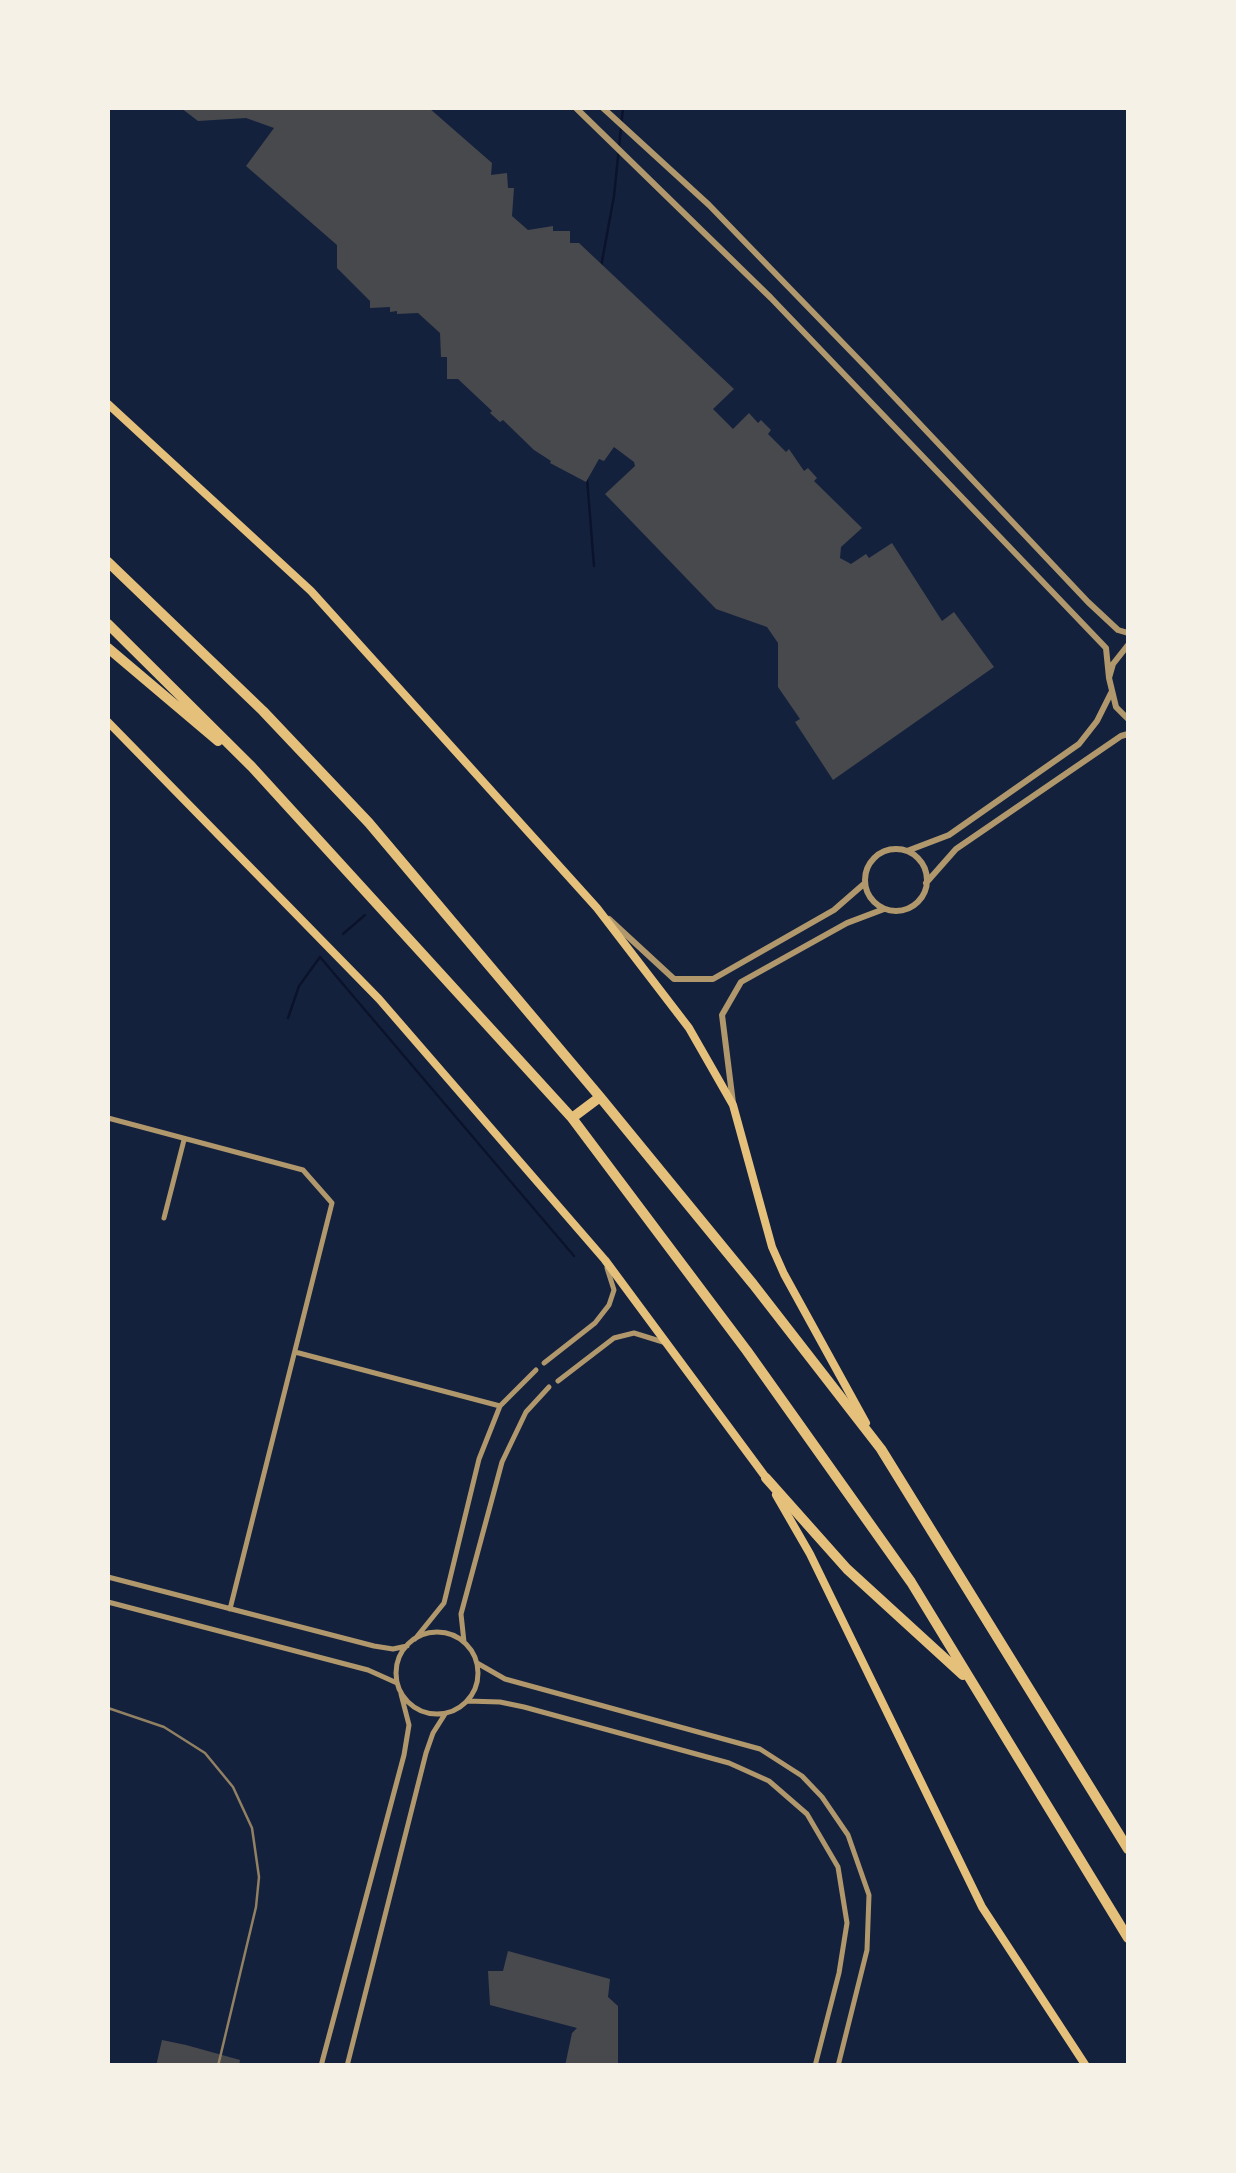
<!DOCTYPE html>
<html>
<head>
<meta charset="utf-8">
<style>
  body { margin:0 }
  #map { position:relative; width:1236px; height:2173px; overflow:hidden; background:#14213d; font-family:"IBM Plex Sans",sans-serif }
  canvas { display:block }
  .frame { position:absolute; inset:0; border:110px solid #f6f1e7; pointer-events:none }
</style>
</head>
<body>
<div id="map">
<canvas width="1236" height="2173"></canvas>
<div class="frame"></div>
</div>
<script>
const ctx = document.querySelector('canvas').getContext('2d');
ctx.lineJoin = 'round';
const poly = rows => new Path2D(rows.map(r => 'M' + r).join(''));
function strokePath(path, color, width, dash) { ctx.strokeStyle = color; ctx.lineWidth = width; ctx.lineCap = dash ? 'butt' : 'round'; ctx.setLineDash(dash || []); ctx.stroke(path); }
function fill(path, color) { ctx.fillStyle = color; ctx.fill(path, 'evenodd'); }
const stream = poly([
  [601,267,614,196,623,108],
  [587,478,594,566],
  [343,934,365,915],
  [288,1018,299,986,320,957,574,1256]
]);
const building = poly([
  [181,108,429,108,492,163,491,175,507,173,508,188,514,188,512,216,528,230,553,226,553,231,570,231,570,243,579,243,734,389,713,409,733,429,749,413,758,423,761,420,771,430,768,434,786,452,789,449,804,471,808,468,817,478,814,481,862,528,841,547,840,558,851,564,866,554,869,558,892,543,942,621,954,612,994,667,833,780,795,722,800,719,778,687,778,643,767,627,716,609,605,494,635,466,634,462,614,447,604,461,599,459,586,482,550,463,551,461,534,450,503,420,500,422,490,413,492,411,458,379,447,379,447,357,441,357,440,333,418,313,397,314,397,311,390,312,390,307,370,308,370,301,337,268,337,245,246,166,274,128,246,118,198,121],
  [508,1951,610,1979,608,1997,618,2006,618,2066,565,2066,572,2033,577,2028,490,2005,488,1971,503,1971],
  [162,2040,186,2045,240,2060,239,2066,156,2066]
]);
const minor = poly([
  [108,1118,303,1170,332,1203,230,1609],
  [164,1218,184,1140],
  [295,1352,500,1406],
  [544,1363,595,1323,609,1305,614,1290,607,1268],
  [558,1381,614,1338,634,1333,663,1342],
  [108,1577,374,1646,393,1649,407,1646],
  [108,1602,368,1670,397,1683],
  '396 1673a41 41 0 1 1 82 0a41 41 0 1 1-82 0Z',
  [415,1639,444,1603,479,1459,500,1406,536,1370],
  [464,1642,461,1614,502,1462,526,1412,549,1387],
  [477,1663,505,1679,760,1749,802,1776,822,1797,848,1835,869,1895,867,1950,838,2066],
  [467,1701,500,1702,524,1707,729,1763,769,1781,807,1814,838,1867,847,1923,839,1973,815,2066],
  [321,2066,404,1755,409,1725,401,1694],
  [347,2066,426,1753,433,1733,445,1714]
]);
const tertiary = poly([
  [576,108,771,298,1106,648,1109,678],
  [603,108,709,205,866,367,1088,602,1118,630,1128,633],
  [1128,645,1113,664,1109,678,1116,707,1128,719],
  '865 880a31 31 0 1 1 62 0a31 31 0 1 1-62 0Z',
  [907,851,949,835,1079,744,1097,721,1111,693],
  [926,883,956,849,1121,736,1128,734],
  [609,919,674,979,713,979,834,910,865,883],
  [733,1103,722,1015,741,982,847,923,884,909]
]);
const secondary = poly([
  [108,404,311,591,597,908,689,1028,733,1105,772,1247,784,1274,866,1423],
  [108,722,379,999,605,1260,767,1479],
  [776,1495,810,1554,982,1907,1086,2066]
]);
const motorway = poly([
  [108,562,263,711,369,823,600,1097,753,1284,881,1449,1128,1849],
  [108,624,252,767,572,1118,747,1351,911,1582,1128,1938],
  [108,648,218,741],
  [572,1118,600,1097],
  [766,1478,847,1569,963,1675]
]);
const tram = poly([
  [108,1708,164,1727,205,1753,233,1787,252,1828,259,1877,256,1907,218,2066]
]);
strokePath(stream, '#0b132b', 2.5);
fill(building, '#48494c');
strokePath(minor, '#b1986c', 5);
strokePath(tertiary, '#b1986c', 6);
strokePath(secondary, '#e5c07b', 8);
strokePath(motorway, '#e5c07b', 10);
strokePath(tram, '#918062', 2.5);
</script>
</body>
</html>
